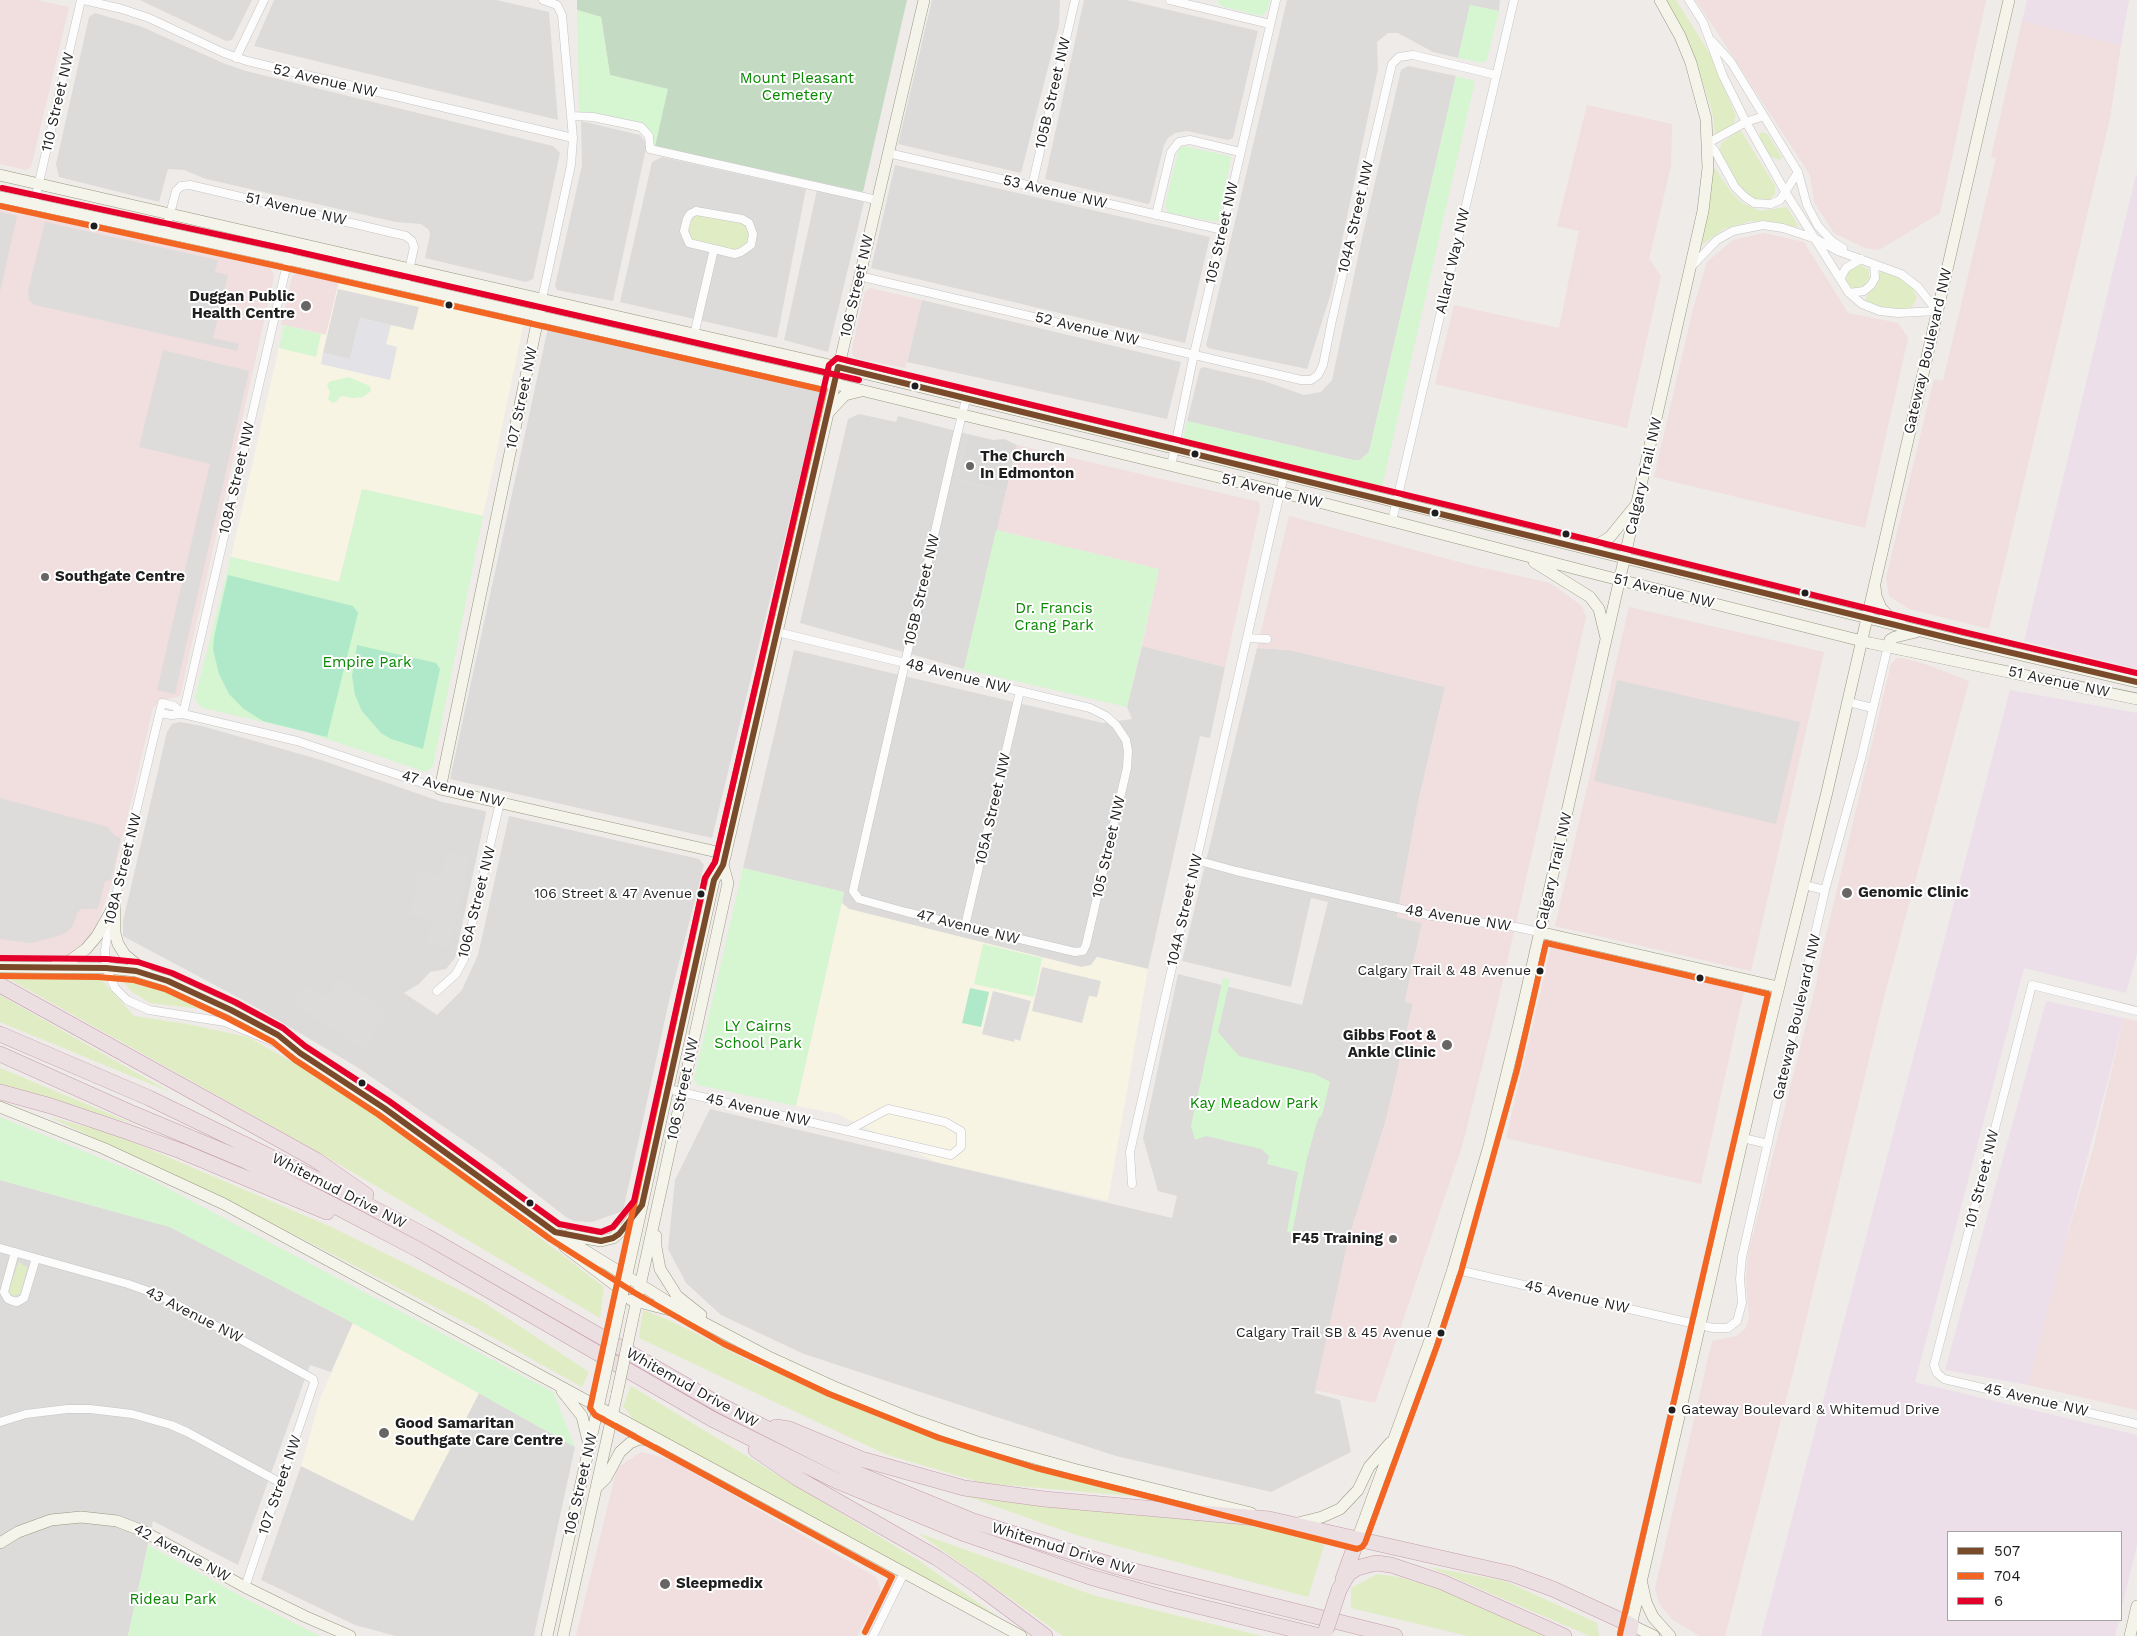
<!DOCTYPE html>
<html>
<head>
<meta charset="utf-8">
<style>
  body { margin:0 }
  #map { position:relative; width:2137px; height:1636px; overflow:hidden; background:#eeebe8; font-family:"Work Sans",sans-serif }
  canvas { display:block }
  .legend { position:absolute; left:1947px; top:1531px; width:175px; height:90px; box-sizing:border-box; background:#fff; border:1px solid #a5a5a5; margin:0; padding:6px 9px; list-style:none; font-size:15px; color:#1f1f1f }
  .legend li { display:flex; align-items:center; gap:10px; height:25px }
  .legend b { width:25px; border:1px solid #a5a5a5 }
</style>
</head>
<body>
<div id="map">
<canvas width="2137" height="1636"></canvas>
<ul class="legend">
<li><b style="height:6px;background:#7a4b2a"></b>507</li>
<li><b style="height:6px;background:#f26522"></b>704</li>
<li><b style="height:6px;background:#e4002b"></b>6</li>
</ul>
</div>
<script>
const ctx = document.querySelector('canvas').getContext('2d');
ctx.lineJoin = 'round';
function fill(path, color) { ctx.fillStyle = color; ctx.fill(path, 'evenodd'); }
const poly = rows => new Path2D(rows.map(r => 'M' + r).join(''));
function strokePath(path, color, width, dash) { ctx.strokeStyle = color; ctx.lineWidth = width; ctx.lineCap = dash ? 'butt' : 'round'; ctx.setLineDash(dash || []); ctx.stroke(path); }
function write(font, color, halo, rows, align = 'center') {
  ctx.font = font + ' "Work Sans",sans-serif'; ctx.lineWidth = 4; ctx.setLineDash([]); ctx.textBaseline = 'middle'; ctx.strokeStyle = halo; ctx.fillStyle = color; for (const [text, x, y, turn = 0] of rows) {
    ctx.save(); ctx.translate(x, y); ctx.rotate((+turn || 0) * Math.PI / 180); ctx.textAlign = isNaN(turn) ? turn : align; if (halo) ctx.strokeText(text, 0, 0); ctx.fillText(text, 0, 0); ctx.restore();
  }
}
const residential = poly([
  [140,0,252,0,232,40,226,41],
  [274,0,496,0,549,12,558,120,254,46],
  [932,0,1060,0,1059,25,1021,173,898,144],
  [1084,0,1127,0,1258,31,1233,138,1228,140,1187,131,1175,133,1168,138,1164,145,1150,202,1148,204,1045,179],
  [1287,0,1500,0,1499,11,1470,5,1458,58,1433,52,1398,33,1388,33,1377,42,1378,69,1331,293,1307,369,1208,348,1206,345],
  [95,13,140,26,223,63,246,71,553,146,560,153,533,279,526,282,425,258,430,235,429,230,421,224,396,222,206,179,184,170,168,169,159,202,59,177,56,164,89,17],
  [1408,66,1456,76,1369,452,1360,460,1354,460,1187,421,1200,369,1203,367,1264,381,1304,395,1321,392,1332,380,1362,238,1401,70],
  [581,121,640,135,647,144,613,301,557,290,555,286,582,165],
  [662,157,806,189,777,338,620,302,652,162],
  [895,165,1210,237,1185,343,871,268],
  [817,190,864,202,828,352,784,340],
  [922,300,1181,362,1167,419,907,362],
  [548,328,821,389,712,838,450,779],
  [859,414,896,422,898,416,968,434,957,479,1006,492,964,669,800,623,848,419],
  [1142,646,1225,667,1210,738,1200,736,1148,969,1097,957,1091,965,1082,967,849,909,842,903,844,892,743,868,794,650,1103,723,1132,719,1127,707],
  [1257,648,1290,650,1445,687,1418,803,1397,917,1422,923,1405,1001,1413,1004,1386,1120,1349,1237,1315,1393,1340,1400,1351,1452,1271,1492,1116,1456,804,1354,721,1315,686,1283,668,1249,675,1180,710,1109,1172,1218,1177,1196,1158,1191,1143,1138,1178,974,1302,1005,1328,902,1311,898,1291,987,1182,961],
  [180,722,202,726,321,760,442,802,485,811,486,813,455,958,446,969,430,972,419,984,404,993,437,1015,462,990,478,955,509,816,699,859,704,865,669,1001,623,1211,592,1222,574,1221,566,1217,495,1162,357,1067,254,1006,123,936,123,921,167,732,172,724],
  [0,1180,170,1227,353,1323,331,1372,310,1365,238,1565,153,1521,128,1636,0,1636],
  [479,1393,575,1447,534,1636,396,1636,355,1625,261,1580,301,1466,413,1520]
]);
const commercial = poly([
  [0,0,36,0,69,7,31,167,26,170,0,164],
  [1696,0,1986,0,1940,213,1879,250,1865,248,1834,233,1814,202,1810,175],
  [2022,21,2121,45,2110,118,1989,629,1909,609,1889,596,1886,578,1934,379,1943,381,1996,158,1991,157],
  [1587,105,1672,124,1671,166,1649,259,1661,276,1627,428,1435,384,1454,305,1559,328,1579,231,1557,226],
  [0,210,266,264,270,267,274,276,180,696,161,701,153,708,112,882,94,932,86,942,65,958,49,963,0,960],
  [1764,233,1804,242,1848,313,1898,323,1908,338,1865,528,1654,477,1693,309,1707,262,1733,240],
  [304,269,340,277,326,335,281,325,292,277,297,271],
  [870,288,922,300,905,368,856,358,853,356,852,349,865,292],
  [1017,445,1259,502,1260,508,1225,667,1142,646,1159,569,997,530],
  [1289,516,1470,565,1550,583,1582,606,1586,617,1493,1023,1463,1143,1375,1403,1315,1390,1349,1237,1386,1120,1413,1004,1405,1002,1422,923,1397,917,1418,803,1445,687,1290,650,1257,648],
  [1629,607,1824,652,1751,971,1555,926],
  [1897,658,1903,658,1925,664,1969,681,1884,997,1796,1361,1725,1636,1700,1636,1673,1620,1660,1605,1655,1589,1712,1341,1736,1336,1745,1329,1749,1319,1746,1280,1748,1254,1817,981,1818,969,1891,664],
  [1551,947,1744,991,1701,1184,1506,1138],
  [2124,1018,2137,1021,2137,1410,2028,1385,2062,1253,2093,1149],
  [641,1452,671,1460,876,1577,881,1591,857,1636,576,1636,617,1468]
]);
const industrial = poly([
  [2027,0,2129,0,2121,45,2022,21],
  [2136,175,2137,175,2137,669,2024,641],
  [2010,690,2137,713,2137,954,2126,993,2024,968,1915,1382,2137,1435,2137,1545,2121,1611,2121,1532,1948,1532,1948,1620,2119,1620,2115,1636,1761,1636],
  [2046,1001,2124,1018,2028,1385,1945,1370]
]);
const education = poly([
  [340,277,525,318,483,516,362,489,339,582,231,557,284,325,326,335],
  [842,903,849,909,1081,967,1091,965,1097,957,1148,969,1108,1201,936,1162,838,1114,796,1106],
  [353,1323,479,1393,413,1521,301,1466,320,1399]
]);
const religious = poly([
  [968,434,993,440,1004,439,1017,445,1006,492,957,479]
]);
const grass = poly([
  [1664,0,1676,0,1710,54,1736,116,1732,128,1716,135,1715,133,1712,111,1702,80],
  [1738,131,1741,131,1775,186,1775,194,1769,200,1753,199,1742,191,1724,160,1720,150,1721,143],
  [1763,132,1768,135,1777,149,1782,158,1780,160,1769,156,1760,142,1760,133],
  [1714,167,1731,192,1742,203,1760,211,1787,207,1799,227,1751,221,1724,229,1702,245],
  [697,215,741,223,749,230,748,243,735,250,692,240,688,231,690,221],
  [1861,265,1869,270,1869,279,1861,289,1852,289,1846,281,1847,273,1854,266],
  [1881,271,1898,277,1913,288,1917,298,1911,308,1889,310,1864,302],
  [0,971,97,975,134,1016,187,1024,248,1037,364,1103,604,1287,600,1318,320,1153,0,974],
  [116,974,160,986,218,1011,150,1003,131,991],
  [0,995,170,1092,0,1022],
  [0,1068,134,1124,0,1087],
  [49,1117,114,1134,329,1226,480,1300,589,1372,582,1387,474,1327,223,1198],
  [19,1262,24,1266,26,1265,27,1269,20,1294,14,1296,10,1294,9,1289],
  [643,1310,671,1321,761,1367,781,1371,884,1416,1032,1467,1154,1498,982,1483,885,1454,639,1338],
  [631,1386,918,1560,1001,1619,634,1420,623,1406],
  [966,1496,1234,1522,1325,1543,1308,1597,1076,1535],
  [918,1533,1096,1596,1262,1636,1063,1636],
  [1429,1567,1505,1581,1597,1623,1599,1636,1590,1636],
  [1377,1574,1399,1577,1443,1590,1544,1636,1468,1636,1351,1608,1351,1588]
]);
const cemetery = poly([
  [577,0,907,0,863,192,655,146,667,89,610,75,601,17,577,10]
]);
const park = poly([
  [1217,0,1270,0,1267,11,1261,16,1221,6],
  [1470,5,1499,11,1487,59,1483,63,1458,58],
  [577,10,601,17,610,75,668,89,655,146,645,126,590,113,579,112],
  [1456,76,1475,81,1381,491,1187,445,1183,438,1187,421,1353,460,1360,460,1369,452],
  [1184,146,1229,156,1231,159,1219,219,1217,222,1169,213,1167,210,1165,205,1178,152,1180,148],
  [284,325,321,334,316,357,279,348],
  [348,377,370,386,371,391,363,397,353,398,341,396,336,402,332,403,328,399,330,392,327,386,329,382],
  [362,489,483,516,433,766,426,772,306,732,203,708,199,705,195,698,231,557,339,582],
  [996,530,1159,569,1127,707,964,669],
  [743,868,844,892,796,1106,698,1085,694,1080],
  [983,944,1042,958,1034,997,974,984],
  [1223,978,1230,980,1218,1032,1239,1056,1315,1074,1330,1082,1322,1115,1318,1119,1307,1158,1292,1233,1287,1232,1298,1172,1267,1164,1269,1156,1261,1149,1206,1136,1195,1140,1191,1126],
  [0,1117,144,1176,553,1392,575,1447,353,1323,170,1227,0,1180],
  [148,1545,250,1601,320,1636,128,1636]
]);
const pitch = poly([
  [228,575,353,606,358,613,327,737,263,721,244,709,229,694,219,674,213,649,214,637],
  [357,645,436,663,440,669,423,749,391,739,381,733,362,711,355,695,352,676],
  [970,988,989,992,981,1027,962,1023]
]);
const parking = poly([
  [0,212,17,216,0,292],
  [45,222,218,260,215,272,228,275,213,338,239,344,237,351,35,305,29,300,28,291],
  [338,289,419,307,413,330,360,318,350,359,323,353],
  [163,350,249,371,175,694,157,690,209,467,211,464,139,447],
  [1617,680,1800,722,1776,824,1594,781],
  [0,798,108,827,115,836,121,838,111,880,105,881,98,909,81,909,78,912,72,927,67,932,58,936,31,943,0,939],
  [447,852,470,857,450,948,427,943,432,921,410,915,419,871,441,876],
  [1042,967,1101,981,1097,997,1089,996,1082,1023,1032,1011],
  [338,979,388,1011,364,1049,293,1004,305,985,326,998],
  [993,991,1031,1001,1020,1041,1015,1039,1014,1042,982,1034]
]);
const plaza = poly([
  [360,318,391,325,386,344,397,347,390,380,321,364,323,353,350,359]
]);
const street = poly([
  [84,0,122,9,149,18,224,53,247,61,573,138],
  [1170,0,1270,24],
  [1689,0,1703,22,1723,76,1746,122,1786,193,1849,293,1862,304,1880,311,1898,313,1937,311],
  [1712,41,1731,62,1798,172,1807,205,1818,226,1833,242,1843,248],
  [236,58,264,0],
  [572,116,593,117,641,127,649,136,650,149,877,200],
  [1764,116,1746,122,1708,143,1715,151,1735,187,1745,197,1754,203,1771,204,1780,200,1798,172],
  [888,153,1223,230],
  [1032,186,1075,0],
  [34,204,81,0],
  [696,211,742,219,749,223,753,234,751,245,741,252,735,254,689,243,684,231,687,219,690,214,696,211],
  [1156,215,1171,152,1179,142,1190,140,1240,152],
  [165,233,176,191,181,186,190,185,406,236,412,241,414,247,406,285],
  [1691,267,1717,240,1733,231,1763,225,1783,228,1816,239,1838,251,1901,274,1918,287,1937,311],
  [859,276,1301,380,1311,380,1318,375,1323,365,1332,320,1392,64,1399,57,1413,55,1496,75],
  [1840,279,1846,268,1861,259],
  [1849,293,1864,291,1871,285,1875,278,1874,264],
  [542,299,571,165,573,138,562,15,557,5,543,0],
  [694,335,714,249],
  [1171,466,1194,354,1276,0],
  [1392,521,1514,0],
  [777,632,847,649,905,663,961,677,1090,708,1106,716,1116,725,1126,740,1128,751,1127,768,1086,945,1083,951,1075,952,906,912,859,899,853,891,957,435,966,399],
  [1247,638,1267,639],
  [1848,702,1873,708],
  [160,713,171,715,183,714,297,741,440,789],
  [183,714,292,242],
  [1196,860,1236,871,1432,916,1516,927,1539,932],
  [1804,885,1825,890],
  [113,908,162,703,174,706,183,714],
  [110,919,105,950,106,968,115,988,127,1000,149,1010,225,1022,291,1049],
  [965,926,1020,691],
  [437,991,456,974,464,959,500,802],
  [2137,1011,2032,985,1934,1365,1937,1373,1944,1379,2137,1424],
  [668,1089,792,1118,951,1155,961,1147,961,1131,945,1122,888,1109,847,1131],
  [1743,1138,1768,1144],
  [1132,1184,1130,1152,1284,475],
  [0,1248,128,1284,159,1295,313,1379,314,1383,245,1587],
  [15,1252,4,1292,8,1299,13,1301,17,1302,24,1298,36,1258],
  [1453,1269,1713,1328,1728,1328,1737,1321,1742,1303,1740,1279,1742,1257,1825,890,1861,759,1888,646],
  [0,1422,26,1414,67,1409,90,1409,132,1414,171,1425,187,1432,281,1483],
  [873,1636,904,1573]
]);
const secondary = poly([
  [0,175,838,367,1458,517,1961,641,2137,682],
  [0,197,288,259,844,386,1280,492,1600,575,1870,643,2137,699],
  [542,299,440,789,726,854],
  [828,413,845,395,861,391],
  [1588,546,1597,545,1610,537,1636,505],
  [1534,562,1590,597,1599,609,1606,638],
  [1875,587,1876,596,1881,608,1890,618,1900,623],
  [1888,646,1890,640,1895,637,1916,632],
  [115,905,115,933,118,944,125,955,146,972],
  [1539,932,1778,987],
  [56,965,68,962,86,949,97,936,115,904],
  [0,967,106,968,136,971,168,981,231,1010,278,1035,300,1053,384,1108,555,1232,691,1316,771,1358,832,1386,917,1421,977,1442,1077,1470,1251,1513],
  [0,1107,103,1148,224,1204,1021,1636],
  [556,1233,565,1247,623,1291],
  [569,1235,601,1241,613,1238,626,1227,640,1208],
  [656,1236,656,1247,660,1269,677,1296,701,1315],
  [631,1300,674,1311],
  [619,1310,714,880,723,865,924,0],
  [633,1318,728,883,723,865],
  [562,1391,582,1416,589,1445],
  [598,1486,606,1478,620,1452,630,1443,639,1439,653,1440],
  [1294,1524,1322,1517,1340,1509,1358,1490,1369,1467,1390,1443],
  [1357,1540,1429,1343,1453,1269,1489,1146,1519,1024,1703,211,1708,168,1706,119,1691,63,1680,36,1660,0],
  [0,1543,18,1532,51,1520,81,1517,117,1521,143,1531,245,1587,304,1616,350,1636],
  [1642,1584,1646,1602,1653,1617,1670,1636],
  [547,1636,603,1385],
  [563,1636,617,1394],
  [1654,1636,1631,1625,1634,1613,1760,1063,1827,792,2009,0],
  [2130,1636,2137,1606]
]);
const highway = poly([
  [0,985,316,1160,366,1195],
  [0,1034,149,1098,337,1189,424,1235,720,1405,851,1471,973,1521,1118,1567,1395,1636],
  [0,1054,134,1114,244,1160,331,1204,419,1250,712,1419,837,1481,965,1534,1090,1577,1165,1598,1320,1636],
  [0,1092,51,1106,128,1132,181,1151,327,1212],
  [776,1427,789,1429,861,1459,964,1488,1044,1499,1269,1519,1512,1574,1553,1589,1631,1625,1629,1636],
  [756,1450,797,1478,937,1558,978,1586,1045,1636],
  [1343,1579,1357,1540],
  [1339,1590,1348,1574,1357,1568,1376,1563,1391,1565,1442,1582,1564,1636]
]);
const secondaryBridge = poly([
  [603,1385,619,1310],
  [617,1394,633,1318]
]);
const highwayBridge = poly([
  [1326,1630,1339,1590]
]);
const bus1 = poly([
  [838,367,1961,641,2137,682],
  [0,967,106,968,136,971,168,981,231,1010,278,1035,300,1053,384,1108,555,1232,601,1241,613,1238,619,1234,642,1205,714,880,723,865,838,367]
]);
const bus2 = poly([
  [0,206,286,268,824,390,715,862,705,878,590,1408,595,1415,892,1577,865,1632],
  [0,976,98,977,134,980,165,989,227,1018,273,1042,295,1060,379,1115,550,1239,635,1293,724,1344,829,1394,939,1438,1036,1468,1357,1549,1362,1547,1365,1543,1437,1346,1461,1272,1517,1070,1546,943,1768,994,1620,1634]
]);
const bus3 = poly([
  [2,188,290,250,859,380],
  [0,958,107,959,138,962,172,973,235,1002,283,1028,305,1046,389,1101,559,1224,601,1232,613,1227,634,1201,705,878,715,862,829,365,837,358,1460,508,1963,632,2137,673]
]);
const markers = [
  [94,226,4.5,"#1f1f1f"],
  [449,305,4.5,"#1f1f1f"],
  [306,306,6,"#676665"],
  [915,386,4.5,"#1f1f1f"],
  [1195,454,4.5,"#1f1f1f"],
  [970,466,5,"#676665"],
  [1435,513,4.5,"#1f1f1f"],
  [1566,534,4.5,"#1f1f1f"],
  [45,577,5,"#676665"],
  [1805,593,4.5,"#1f1f1f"],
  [1847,893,6,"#676665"],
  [701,894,4.5,"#1f1f1f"],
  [1540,971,4.5,"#1f1f1f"],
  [1700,978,4.5,"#1f1f1f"],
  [1447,1045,6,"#676665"],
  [362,1083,4.5,"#1f1f1f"],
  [530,1203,4.5,"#1f1f1f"],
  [1393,1239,5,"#676665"],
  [1441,1333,4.5,"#1f1f1f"],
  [1672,1410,4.5,"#1f1f1f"],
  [384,1433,6,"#676665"],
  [665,1584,6,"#676665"]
];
const busNames = [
  ["106 Street & 47 Avenue",692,894],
  ["Calgary Trail & 48 Avenue",1531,971],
  ["Calgary Trail SB & 45 Avenue",1432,1333],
  ["Gateway Boulevard & Whitemud Drive",1681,1410,"left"]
];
const parkNames = [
  ["Mount Pleasant",797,79],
  ["Cemetery",797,96],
  ["Dr. Francis",1054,609],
  ["Crang Park",1054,626],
  ["Empire Park",367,663],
  ["LY Cairns",758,1027],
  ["School Park",758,1044],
  ["Kay Meadow Park",1254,1104],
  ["Rideau Park",173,1600]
];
const streetNames = [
  ["52 Avenue NW",325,81,13],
  ["105B Street NW",1053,93,-77],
  ["110 Street NW",58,102,-77],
  ["53 Avenue NW",1055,192,13],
  ["51 Avenue NW",296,209,13],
  ["104A Street NW",1356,217,-77],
  ["105 Street NW",1222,233,-77],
  ["Allard Way NW",1453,261,-77],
  ["106 Street NW",857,286,-77],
  ["52 Avenue NW",1087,329,13],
  ["Gateway Boulevard NW",1928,351,-77],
  ["107 Street NW",522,398,-78],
  ["Calgary Trail NW",1644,476,-77],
  ["108A Street NW",237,478,-77],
  ["51 Avenue NW",1272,491,14],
  ["105B Street NW",922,590,-77],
  ["51 Avenue NW",1664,591,14],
  ["48 Avenue NW",958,676,14],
  ["51 Avenue NW",2059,682,12],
  ["47 Avenue NW",453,789,15],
  ["105A Street NW",993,809,-77],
  ["105 Street NW",1109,847,-77],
  ["108A Street NW",123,869,-76],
  ["Calgary Trail NW",1554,871,-77],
  ["106A Street NW",477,902,-76],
  ["104A Street NW",1185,910,-77],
  ["48 Avenue NW",1458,918,9],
  ["47 Avenue NW",968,927,14],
  ["Gateway Boulevard NW",1797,1017,-77],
  ["106 Street NW",683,1089,-78],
  ["45 Avenue NW",758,1110,13],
  ["101 Street NW",1982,1179,-76],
  ["Whitemud Drive NW",339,1191,27],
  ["45 Avenue NW",1577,1297,13],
  ["43 Avenue NW",194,1315,27],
  ["Whitemud Drive NW",692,1388,29],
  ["45 Avenue NW",2036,1400,13],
  ["106 Street NW",581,1484,-77],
  ["107 Street NW",280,1485,-71],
  ["Whitemud Drive NW",1063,1549,17],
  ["42 Avenue NW",182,1553,28]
];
const poiNames = [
  ["Duggan Public",295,297,"right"],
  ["Health Centre",295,314,"right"],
  ["The Church",980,457],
  ["In Edmonton",980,474],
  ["Southgate Centre",55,577],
  ["Genomic Clinic",1858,893],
  ["Gibbs Foot &",1436,1036,"right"],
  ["Ankle Clinic",1436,1053,"right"],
  ["F45 Training",1383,1239,"right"],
  ["Good Samaritan",395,1424],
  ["Southgate Care Centre",395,1441],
  ["Sleepmedix",676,1584]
];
fill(residential, '#dddbd9');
fill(commercial, '#f1dede');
fill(industrial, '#ecdfe9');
fill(education, '#f7f4e4');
fill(religious, '#dcdad9');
fill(grass, '#e0edc4');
fill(cemetery, '#c5dac3');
fill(park, '#d6f5d1');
fill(pitch, '#afe9c9');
fill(parking, '#dedcdb');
fill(plaza, '#e2e2e7');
strokePath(street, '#c6c5c4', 9);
strokePath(secondary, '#99977f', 12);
strokePath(highway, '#c69cae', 16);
strokePath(street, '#fcfcfc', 8);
strokePath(secondary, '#f4f4eb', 11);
strokePath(highway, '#ebdfe2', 15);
strokePath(secondaryBridge, '#99977f', 12, []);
strokePath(highwayBridge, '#c69cae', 16, []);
strokePath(secondaryBridge, '#f4f4eb', 11);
strokePath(highwayBridge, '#ebdfe2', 15);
strokePath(bus1, '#7a4b2a', 6);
strokePath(bus2, '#f26522', 6);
strokePath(bus3, '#e4002b', 6);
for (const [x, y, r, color] of markers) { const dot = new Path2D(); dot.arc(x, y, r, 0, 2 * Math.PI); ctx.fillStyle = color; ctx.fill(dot); strokePath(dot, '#fff', 2); }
write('14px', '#1f1f1f', '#fff', busNames, 'right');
write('15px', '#098901', '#fff', parkNames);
write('15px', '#1f1f1f', '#fff', streetNames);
write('bold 15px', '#1f1f1f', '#fff', poiNames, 'left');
</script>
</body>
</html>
